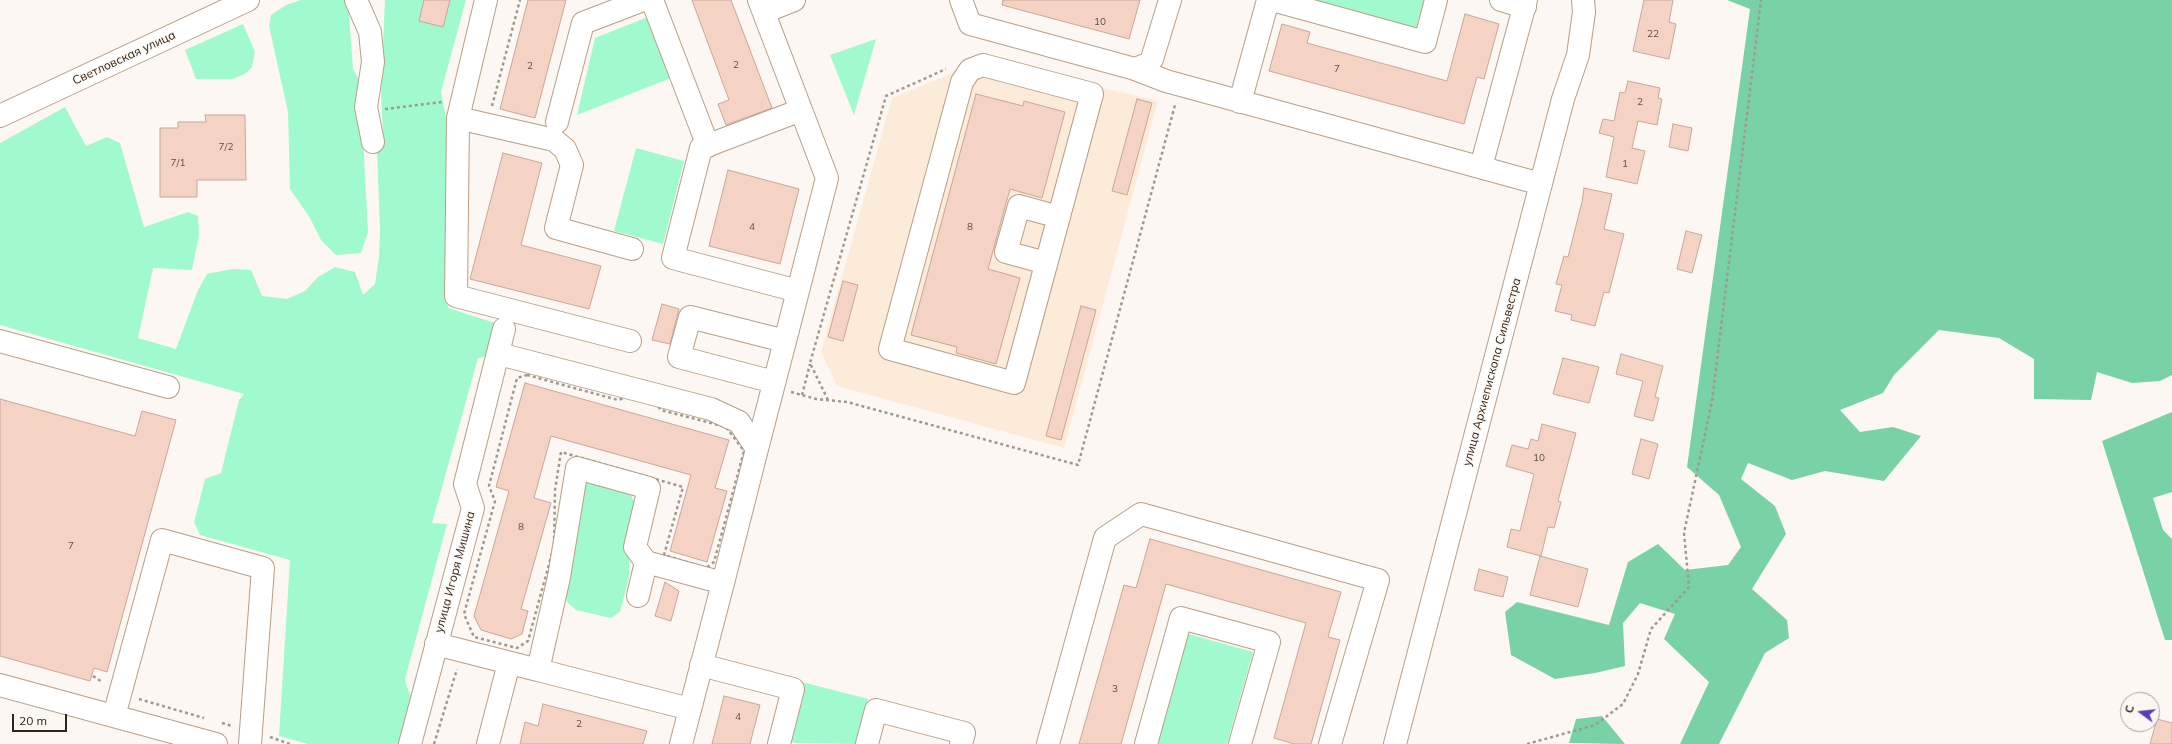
<!DOCTYPE html>
<html>
<head>
<meta charset="utf-8">
<style>
  body { margin:0 }
  #map { position:relative; width:2172px; height:744px; overflow:hidden; background:#fcf7f2; font-family:Mulish,sans-serif }
  canvas { display:block }
  .north { position:absolute; left:2120px; top:692px; width:40px; height:40px; box-sizing:border-box; background:#fcf7f2; border:1px solid #aaa39c; border-radius:50%; rotate:285deg; font-size:11px; font-weight:700; line-height:16px; text-align:center; color:#2e241a }
  .north::after { content:''; display:block; margin:auto; width:14px; height:18px; background:#593eb7; clip-path:polygon(50% 0,100% 100%,50% 72%,0 100%) }
  .scale { position:absolute; left:12px; top:714px; width:55px; height:18px; box-sizing:border-box; border:2px solid #2e241a; border-top:0; padding-left:5px; font-size:12px; line-height:14px; white-space:nowrap; color:#2e241a; -webkit-text-stroke:3px #fcf7f2; paint-order:stroke }
</style>
</head>
<body>
<div id="map">
<canvas width="2172" height="744"></canvas>
<div class="north">С</div>
<div class="scale">20 m</div>
</div>
<script>
const ctx = document.querySelector('canvas').getContext('2d');
ctx.lineJoin = 'round';
function fill(path, color) { ctx.fillStyle = color; ctx.fill(path, 'evenodd'); }
const poly = rows => new Path2D(rows.map(r => 'M' + r).join(''));
function strokePath(path, color, width, dash) { ctx.strokeStyle = color; ctx.lineWidth = width; ctx.lineCap = dash ? 'butt' : 'round'; ctx.setLineDash(dash || []); ctx.stroke(path); }
function write(font, color, halo, rows, align = 'center') {
  ctx.font = font + ' Mulish,sans-serif'; ctx.lineWidth = 3; ctx.setLineDash([]); ctx.textBaseline = 'middle'; ctx.strokeStyle = halo; ctx.fillStyle = color; for (const [text, x, y, turn = 0] of rows) {
    ctx.save(); ctx.translate(x, y); ctx.rotate((+turn || 0) * Math.PI / 180); ctx.textAlign = isNaN(turn) ? turn : align; if (halo) ctx.strokeText(text, 0, 0); ctx.fillText(text, 0, 0); ctx.restore();
  }
}
const education = poly([
  [984,60,1158,101,1064,448,837,386,821,352,892,98]
]);
const green = poly([
  [301,0,345,0,348,2,353,69,360,81,368,232,361,253,336,255,321,240,310,218,290,189,288,112,269,26,271,15,286,5],
  [385,0,466,0,441,92,446,118,448,308,495,323,498,333,491,356,478,358,432,523,447,524,405,679,408,690,416,705,405,744,308,744,279,736,290,560,200,535,194,522,205,479,221,473,239,400,244,394,0,325,0,143,65,107,86,146,107,137,120,143,144,227,188,212,198,216,199,235,192,270,153,268,138,338,176,349,198,290,207,274,232,269,251,270,262,296,287,299,305,291,318,277,335,267,355,272,363,295,375,284,379,257,380,229,377,149,383,133,381,93],
  [1311,0,1424,0,1415,32],
  [648,17,671,78,577,115,595,38],
  [243,24,255,52,252,67,245,74,232,79,196,79,185,50],
  [876,39,854,115,830,55],
  [636,148,684,161,663,244,614,231],
  [588,481,628,490,636,505,629,538,629,578,620,612,611,618,576,610,567,602,564,592,581,487],
  [1185,633,1253,652,1227,744,1154,744],
  [802,682,868,699,857,744,793,743,790,737,790,730]
]);
const forest = poly([
  [1727,0,2172,0,2172,375,2160,381,2132,383,2097,372,2091,400,2034,399,2034,359,1999,338,1939,330,1894,375,1883,393,1840,410,1860,432,1893,427,1921,436,1884,481,1825,471,1792,480,1748,463,1741,479,1775,506,1786,534,1752,589,1787,620,1789,638,1765,653,1719,744,1680,744,1709,682,1664,639,1675,614,1640,603,1623,623,1625,666,1595,673,1555,679,1511,655,1505,612,1517,602,1609,625,1628,562,1658,544,1685,570,1728,565,1741,547,1719,495,1687,467,1750,9],
  [2172,412,2172,492,2153,498,2163,530,2172,539,2172,640,2165,640,2102,441],
  [1602,716,1625,744,1569,743,1576,719]
]);
const building = poly([
  [424,0,450,0,443,27,419,21,424,0],
  [528,0,566,0,535,118,500,109,528,0],
  [692,0,731,0,772,108,726,125,718,104,729,100,692,0],
  [1003,0,1140,0,1129,39,1002,5,1003,0],
  [1644,0,1673,0,1669,22,1676,24,1669,59,1633,51,1644,0],
  [1465,14,1499,24,1484,79,1477,77,1464,124,1269,71,1282,24,1310,32,1307,43,1447,81,1465,14],
  [1628,81,1660,88,1658,98,1662,99,1657,125,1638,121,1632,148,1645,151,1637,184,1606,177,1614,137,1599,133,1603,119,1614,121,1620,92,1625,93,1628,81],
  [976,94,1023,106,1024,101,1065,112,1042,198,1010,189,988,269,1020,278,996,364,956,353,957,347,911,335,976,94],
  [1137,99,1152,103,1127,195,1112,191,1137,99],
  [205,115,245,115,246,180,197,180,197,197,160,197,160,128,178,128,178,122,206,122,205,115],
  [1673,124,1692,128,1688,151,1669,147,1673,124],
  [503,153,542,163,521,245,601,266,589,309,470,279,503,153],
  [728,170,799,189,780,264,709,246,728,170],
  [1584,188,1612,194,1604,229,1624,234,1609,293,1604,292,1595,326,1571,320,1572,315,1555,311,1562,285,1556,284,1564,256,1568,257,1582,202,1584,188],
  [1686,231,1702,235,1692,273,1677,269,1686,231],
  [843,281,858,285,843,341,828,337,843,281],
  [662,304,679,309,670,344,652,340,662,304],
  [1081,306,1096,310,1061,440,1046,436,1081,306],
  [1621,354,1663,366,1655,397,1659,398,1653,421,1634,416,1643,381,1616,374,1621,354],
  [1563,358,1599,367,1589,403,1553,394,1563,358],
  [525,383,729,440,715,488,727,491,707,562,670,551,691,475,551,436,534,498,551,503,521,609,528,611,522,634,511,639,481,630,474,616,509,491,496,487,525,383],
  [0,399,135,436,142,411,176,420,107,672,94,668,90,681,0,656,0,399],
  [1542,424,1576,433,1558,501,1561,502,1554,528,1548,527,1541,556,1507,547,1511,529,1520,531,1534,474,1506,466,1512,445,1528,449,1531,439,1538,441,1542,424],
  [1641,439,1658,444,1649,479,1632,474,1641,439],
  [1150,539,1341,592,1328,637,1340,640,1311,744,1294,744,1274,738,1306,623,1166,584,1121,744,1079,744,1124,585,1136,588,1150,539],
  [1540,556,1588,569,1578,607,1530,595,1540,556],
  [1479,569,1508,577,1503,597,1474,590,1479,569],
  [665,582,679,591,671,621,655,616,665,582],
  [724,696,760,705,750,744,712,744,724,696],
  [543,704,647,731,643,744,520,744,525,722,538,726,543,704],
  [2157,719,2172,723,2172,744,2150,744,2157,719]
]);
const path = poly([
  [492,106,520,0],
  [385,109,442,102],
  [527,375,618,400,630,396,655,403,661,410,726,427,744,451,714,562,706,568,664,555,683,487,561,452,555,490,554,546,528,641,517,648,474,637,464,614,495,501,489,486,517,378,527,375],
  [791,392,816,399,847,402,1078,465,1175,105],
  [802,395,810,364],
  [828,400,810,363,886,96,946,69],
  [93,676,102,682],
  [139,699,204,718],
  [222,723,232,726],
  [270,737,290,744],
  [434,744,457,669],
  [1527,744,1595,725,1623,704,1638,674,1651,629,1689,587,1684,533,1712,401,1761,0]
]);
const minor = poly([
  [356,0,370,32,373,62,366,107,373,142],
  [486,0,458,118,456,296,630,341],
  [652,0,708,146],
  [759,0,827,178,798,291,673,258,701,148,801,110],
  [961,0,970,24,1135,69,1148,64,1152,59,1170,0],
  [1272,0,1425,42,1436,0],
  [1501,0,1525,7],
  [764,12,794,0],
  [983,65,1092,94,1014,383,890,349,962,82,970,70,983,65],
  [1135,69,1166,81,1541,184],
  [1240,102,1268,0],
  [0,116,248,0],
  [458,118,554,140,565,149,572,165,556,228,632,249],
  [557,122,583,23,643,0],
  [1481,167,1526,0],
  [1046,263,1006,252,1019,206,1059,217],
  [0,341,168,387],
  [499,354,711,409,739,422,757,449,723,583,646,562],
  [774,382,679,357,690,317,785,341],
  [757,449,798,291],
  [436,644,538,670,559,577,577,468,649,488,635,547,646,562,638,596],
  [701,665,793,689,779,744],
  [538,670,690,709],
  [0,685,216,744],
  [114,716,162,540,263,568,250,744],
  [410,744,473,508,465,484,504,329],
  [488,744,509,663],
  [681,744,723,583],
  [867,744,876,710,964,733,961,744],
  [1048,744,1105,538,1141,514,1378,580,1330,744],
  [1146,744,1181,618,1269,642,1240,744],
  [1395,744,1563,99,1578,55,1584,12,1583,0]
]);
const numberNames = [
  ["10",1100,22],
  ["22",1653,34],
  ["2",736,65],
  ["2",530,66],
  ["7",1337,69],
  ["2",1640,102],
  ["7/2",226,147],
  ["7/1",178,163],
  ["1",1625,164],
  ["4",752,227],
  ["8",970,227],
  ["10",1539,458],
  ["8",521,527],
  ["7",71,546],
  ["3",1115,689],
  ["4",738,717],
  ["2",579,724]
];
const streetNames = [
  ["Светловская улица",124,58,-25],
  ["улица Архиепископа Сильвестра",1492,372,-75],
  ["улица Игоря Мишина",455,572,-75]
];
fill(education, '#fcebd9');
fill(green, '#a1facd');
fill(forest, '#78d2a6');
fill(building, '#f5d3c4');
strokePath(building, '#c9a797', 1);
strokePath(minor, '#b99e86', 24);
strokePath(path, '#a09992', 2.5, [3, 3]);
strokePath(minor, '#fff', 22);
write('10px', '#605044', null, numberNames);
write('12px', '#2e241a', '#fcf7f2', streetNames);
</script>
</body>
</html>
